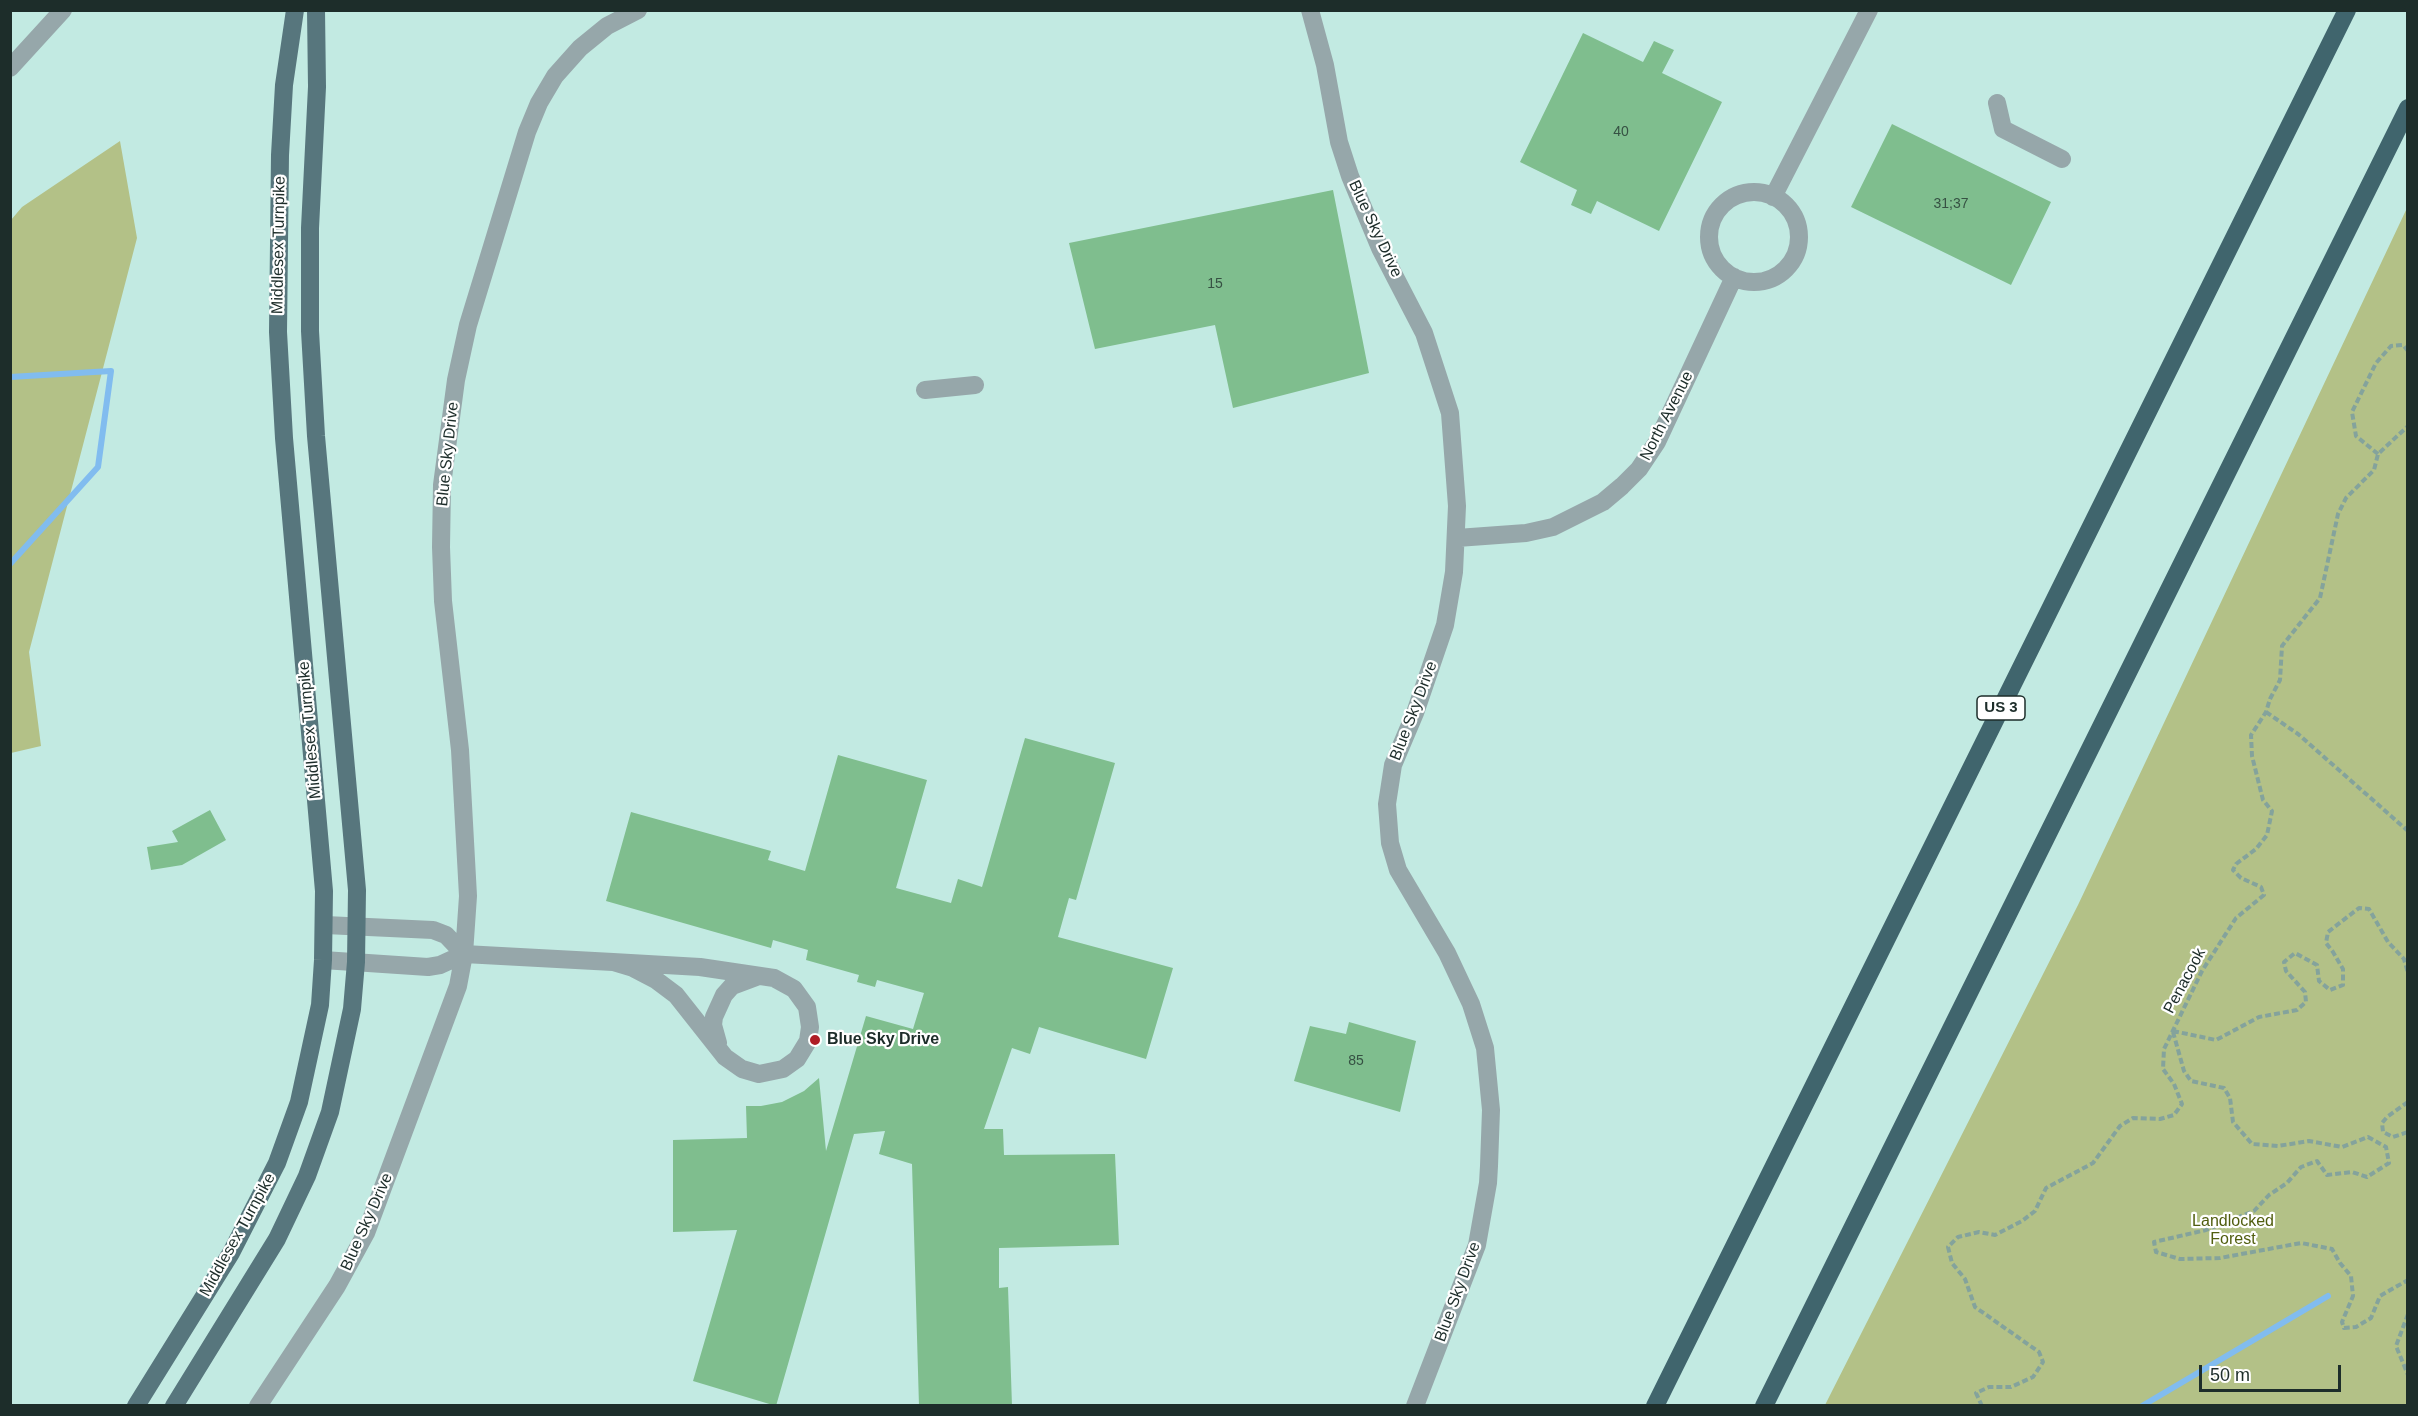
<!DOCTYPE html>
<html>
<head>
<meta charset="utf-8">
<style>
  body { margin:0 }
  #map { position:relative; width:2418px; height:1416px; overflow:hidden; background:#c2eae2; font-family:Arial,sans-serif }
  canvas { display:block }
  .frame { position:absolute; inset:0; border:12px solid #1d2d2a; pointer-events:none }
  .scale { position:absolute; left:2199px; top:1365px; width:142px; height:27px; box-sizing:border-box; border:3px solid #1d2d2a; border-top:0; padding-left:8px; font-size:18px; line-height:21px; white-space:nowrap; color:#1d2d2a; -webkit-text-stroke:4px #fff; paint-order:stroke }
</style>
</head>
<body>
<div id="map">
<canvas width="2418" height="1416"></canvas>
<div class="frame"></div>
<div class="scale">50 m</div>
</div>
<script>
const ctx = document.querySelector('canvas').getContext('2d');
ctx.lineJoin = 'round';
function fill(path, color) { ctx.fillStyle = color; ctx.fill(path, 'evenodd'); }
const poly = rows => new Path2D(rows.map(r => 'M' + r).join(''));
function strokePath(path, color, width, dash) { ctx.strokeStyle = color; ctx.lineWidth = width; ctx.lineCap = dash ? 'butt' : 'round'; ctx.setLineDash(dash || []); ctx.stroke(path); }
function write(font, color, halo, rows, align = 'center') {
  ctx.font = font + ' Arial,sans-serif'; ctx.lineWidth = 4.5; ctx.setLineDash([]); ctx.textBaseline = 'middle'; ctx.strokeStyle = halo; ctx.fillStyle = color; for (const [text, x, y, turn = 0] of rows) {
    ctx.save(); ctx.translate(x, y); ctx.rotate((+turn || 0) * Math.PI / 180); ctx.textAlign = isNaN(turn) ? turn : align; if (halo) ctx.strokeText(text, 0, 0); ctx.fillText(text, 0, 0); ctx.restore();
  }
}
const green = poly([
  [120,141,137,238,29,652,41,746,11,753,11,220,22,207],
  [2407,208,2407,1405,1825,1405,2078,905]
]);
const stream = poly([
  [10,377,111,371,98,467,10,564],
  [2142,1406,2328,1296]
]);
const building = poly([
  [1583,33,1643,62,1654,41,1674,50,1662,73,1722,102,1659,231,1597,201,1591,214,1571,205,1577,190,1520,162],
  [1892,124,2051,202,2011,285,1851,207],
  [1333,190,1369,373,1233,408,1215,325,1095,349,1069,243],
  [1025,738,1115,763,1076,900,1069,898,1058,937,1173,968,1146,1059,1039,1027,1030,1054,1012,1048,984,1129,1003,1129,1004,1155,1115,1154,1119,1245,999,1248,999,1288,1008,1287,1012,1406,919,1406,912,1164,879,1154,885,1131,854,1134,776,1406,693,1381,737,1230,673,1232,673,1140,747,1138,746,1106,761,1106,782,1102,804,1091,819,1078,826,1151,866,1016,913,1029,924,993,877,980,875,987,857,982,859,975,806,960,808,950,773,940,771,948,606,901,631,812,771,851,768,860,805,871,838,755,927,780,896,888,951,903,958,879,982,887],
  [210,810,226,840,182,865,151,870,147,847,178,842,172,831],
  [1349,1022,1416,1041,1400,1112,1294,1081,1310,1026,1346,1034]
]);
const path = poly([
  [2378,454,2356,436,2352,412,2376,363,2391,346,2403,345,2408,351],
  [2266,712,2298,734,2408,831],
  [2173,1031,2216,1040,2259,1017,2297,1010,2306,1002,2305,992,2286,971,2284,962,2295,953,2317,965,2319,981,2330,990,2343,985,2343,969,2333,952,2326,943,2328,932,2359,908,2369,909,2388,942,2404,959,2408,973],
  [2173,1032,2184,1071,2191,1081,2224,1088,2230,1098,2233,1122,2252,1144,2278,1146,2309,1141,2342,1147,2368,1137,2386,1147,2389,1163,2367,1177,2352,1172,2327,1175,2317,1161,2301,1167,2287,1183,2269,1195,2254,1211,2206,1230,2154,1242,2156,1252,2180,1259,2220,1258,2301,1243,2332,1249,2340,1263,2351,1276,2353,1296,2342,1322,2344,1328,2356,1327,2371,1318,2380,1296,2408,1280],
  [2408,1102,2387,1117,2382,1123,2383,1132,2393,1137,2408,1132],
  [2408,1314,2396,1346,2408,1375],
  [1982,1406,1976,1393,1989,1387,2011,1387,2033,1377,2043,1362,2039,1352,1975,1307,1965,1279,1952,1263,1948,1247,1958,1237,1979,1232,1995,1235,2022,1221,2035,1211,2046,1188,2093,1163,2120,1126,2133,1118,2160,1119,2174,1115,2182,1104,2174,1084,2163,1069,2164,1049,2202,971,2236,918,2264,895,2261,887,2241,878,2233,870,2236,864,2256,849,2267,835,2272,811,2263,800,2252,756,2251,735,2266,712,2270,699,2280,680,2282,646,2320,598,2338,514,2346,498,2374,470,2378,454,2408,426]
]);
const minor = poly([
  [1310,10,1325,65,1339,142,1350,176,1380,248,1424,333,1450,413,1457,506,1454,572,1445,625,1415,713,1393,765,1387,804,1390,843,1398,870,1447,953,1471,1004,1485,1048,1491,1110,1489,1166,1488,1183,1477,1245,1415,1406],
  [10,68,63,10],
  [1997,103,2003,129,2062,159],
  '1709 237a45 45 0 1 1 90 0a45 45 0 1 1-90 0Z',
  [1773,197,1869,10],
  [925,390,975,385],
  [1457,538,1526,533,1553,527,1603,502,1622,486,1639,469,1657,442,1734,277],
  [325,925,433,930,446,935,464,954],
  [323,960,428,967,440,965,464,954,613,962,700,967,774,978,794,989,807,1007,810,1027,808,1041,797,1059,783,1069,759,1074,742,1069,725,1057,676,995,656,980,633,968,613,962],
  [718,1043,713,1025,714,1017,724,995,732,986,756,977],
  [258,1406,337,1286,366,1233,458,986,464,954,468,896,460,750,443,601,441,547,442,485,456,380,468,325,527,132,539,103,555,76,580,48,607,26,638,10]
]);
const major = poly([
  [136,1406,231,1253,277,1163,299,1102,320,1005,323,960,324,891,284,438,278,332,280,155,284,85,295,10],
  [174,1406,277,1239,307,1176,330,1112,352,1009,356,962,357,890,316,436,310,331,310,228,317,87,316,10]
]);
const highway = poly([
  [1655,1406,2347,10],
  [1764,1406,2408,108]
]);
const markers = [
  [815,1040,6,"#af1c25"]
];
const numberNames = [
  ["40",1621,132],
  ["31;37",1951,204],
  ["15",1215,284],
  ["85",1356,1061]
];
const shields = [
  [2001,708,48]
];
const shieldNames = [
  ["US 3",2001,708]
];
const streetNames = [
  ["Blue Sky Drive",1375,229,65],
  ["Middlesex Turnpike",279,245,-89],
  ["North Avenue",1667,416,-63],
  ["Blue Sky Drive",448,454,-84],
  ["Blue Sky Drive",1414,711,-69],
  ["Middlesex Turnpike",310,730,-95],
  ["Penacook",2185,981,-62],
  ["Blue Sky Drive",367,1222,-66],
  ["Middlesex Turnpike",238,1235,-61],
  ["Blue Sky Drive",1458,1292,-70]
];
const poiNames = [
  ["Blue Sky Drive",827,1040]
];
const parkNames = [
  ["Landlocked",2233,1222],
  ["Forest",2233,1240]
];
fill(green, '#b3c187');
strokePath(stream, '#81bcef', 6);
fill(building, '#7fbe8e');
strokePath(path, '#84a39c', 4, [6, 3]);
strokePath(minor, '#96a7aa', 18);
strokePath(major, '#57767d', 18);
strokePath(highway, '#40656d', 18);
for (const [x, y, r, color] of markers) { const dot = new Path2D(); dot.arc(x, y, r, 0, 2 * Math.PI); ctx.fillStyle = color; ctx.fill(dot); strokePath(dot, '#fff', 2); }
write('14px', '#365143', null, numberNames);
for (const [x, y, w] of shields) { const box = new Path2D(); box.roundRect(x - w / 2, y - 12, w, 24, 4.5); ctx.fillStyle = '#fff'; ctx.fill(box); strokePath(box, '#1d2d2a', 1.5); }
write('bold 15px', '#1d2d2a', null, shieldNames);
write('16px', '#1d2d2a', '#fff', streetNames);
write('bold 16px', '#1d2d2a', '#fff', poiNames, 'left');
write('16px', '#515e0f', '#fff', parkNames);
</script>
</body>
</html>
